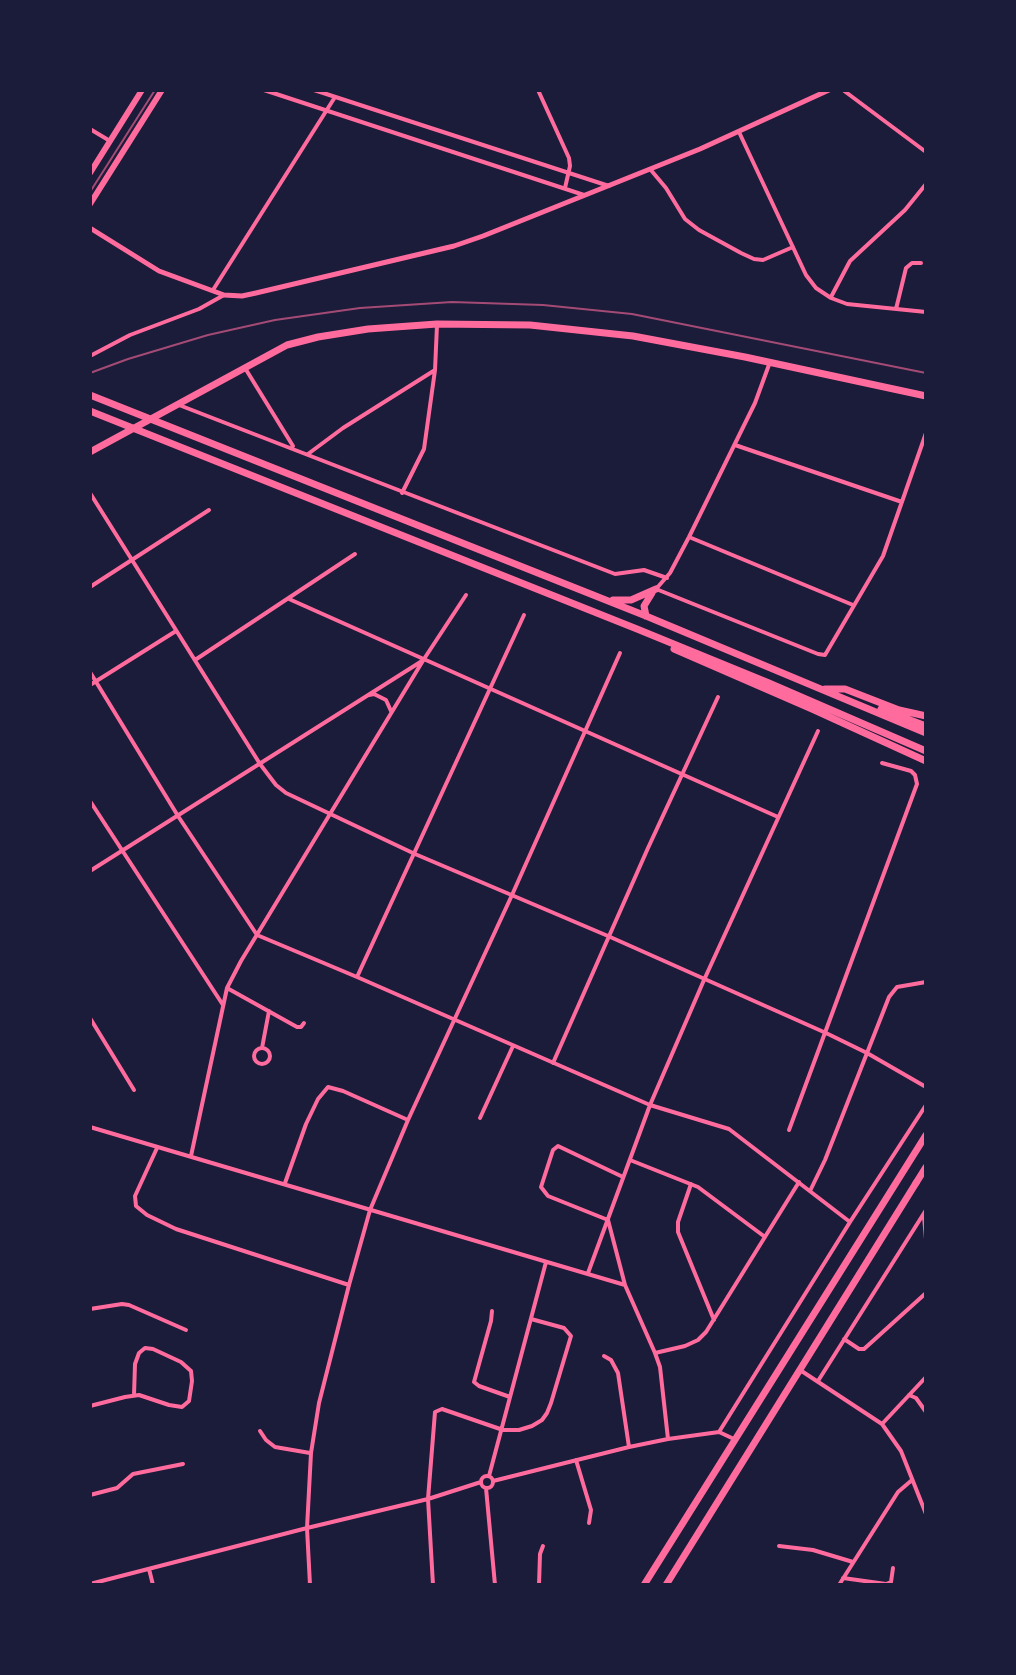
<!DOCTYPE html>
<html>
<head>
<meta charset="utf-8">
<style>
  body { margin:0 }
  #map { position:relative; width:1016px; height:1675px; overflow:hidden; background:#1b1b3a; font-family:"Fira Sans Condensed",sans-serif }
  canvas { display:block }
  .frame { position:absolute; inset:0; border:92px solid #1b1b3a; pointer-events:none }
</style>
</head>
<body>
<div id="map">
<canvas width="1016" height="1675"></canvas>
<div class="frame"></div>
</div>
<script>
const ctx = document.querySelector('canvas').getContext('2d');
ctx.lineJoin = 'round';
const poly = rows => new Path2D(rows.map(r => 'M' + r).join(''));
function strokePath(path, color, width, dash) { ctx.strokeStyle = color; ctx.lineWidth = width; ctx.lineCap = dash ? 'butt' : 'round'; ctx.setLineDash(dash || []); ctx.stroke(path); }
const minor = poly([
  [264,90,584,195],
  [314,90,609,186],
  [538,90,569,158,570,166,565,188],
  [843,90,926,152],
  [90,129,110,141],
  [739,132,806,275,816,288,831,298,847,304,926,312],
  [650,169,666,188,685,219,699,230,741,253,754,259,763,260,793,247],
  [213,290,335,97],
  [831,297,850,261,905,210,926,184],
  [896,309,906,268,912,263,921,263],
  [90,356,130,335,199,309,224,295],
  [770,362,755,403,689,537,670,573,656,589,818,654,825,655,883,556,926,433],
  [245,368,293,446],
  [179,405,615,574,644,570,667,578],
  [735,445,902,502],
  [308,454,343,428,435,370],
  [90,493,260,764,276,785,286,793,415,854,608,936,826,1033,867,1053,926,1087],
  [402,493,424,449,435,370,437,325],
  [689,537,853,605],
  [90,587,209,510],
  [289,599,778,817],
  [195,660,355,554],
  [90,672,178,816,257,935,357,977,650,1105,729,1129,850,1222],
  [90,685,176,631],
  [369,695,374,694,386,700,391,711],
  [90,801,223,1005],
  [90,871,422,661],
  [357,977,524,615],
  [227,988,297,1027,301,1027,304,1023],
  [90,1018,134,1090],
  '254 1056a8 8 0 1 1 16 0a8 8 0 1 1-16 0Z',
  [262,1048,269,1011],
  [553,1063,648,848,718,697],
  [480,1118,513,1046],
  [90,1127,625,1285],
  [789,1130,917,784,915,775,911,771,882,763],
  [157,1148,135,1196,136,1206,147,1215,176,1229,349,1285],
  [191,1156,227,988,241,961,330,814,424,659,466,595],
  [630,1160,698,1187,765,1237],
  [623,1177,558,1146,553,1150,541,1187,548,1196,608,1220,625,1285,655,1353,660,1367,668,1439],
  [285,1183,306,1124,318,1099,328,1087,343,1091,408,1120],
  [691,1184,678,1222,678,1232,714,1320],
  [810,1191,825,1160,889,997,897,987,926,982],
  [924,1216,926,1239],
  [588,1273,650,1105,704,980,818,731],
  [90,1309,122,1304,129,1305,186,1330],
  [492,1311,491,1321,474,1382,479,1386,510,1397],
  [844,1339,859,1349,864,1349,926,1293],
  [655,1353,685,1346,698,1340,706,1332,799,1182],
  [604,1356,611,1360,618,1373,629,1447],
  [800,1370,882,1424,901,1451,926,1514],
  [818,1381,926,1210],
  [909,1395,916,1398,926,1412],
  [90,1406,125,1397,139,1395,169,1405,182,1407,189,1401,192,1381,191,1371,181,1362,153,1349,145,1348,139,1353,135,1364,134,1395],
  [882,1424,926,1377],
  [260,1431,266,1440,275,1447,310,1453],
  [719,1432,850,1222,926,1105],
  [576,1460,591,1510,589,1523],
  '481 1482a6 6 0 1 1 12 0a6 6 0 1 1-12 0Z',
  [489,1476,546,1262],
  [493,1481,629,1447,668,1439,719,1432,734,1439],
  [486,1488,495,1585],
  [90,1495,117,1488,133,1474,183,1464],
  [779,1546,813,1550,853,1562],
  [149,1569,153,1585],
  [843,1578,886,1584,891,1582,893,1568],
  [90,1584,307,1528,428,1499,481,1482],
  [310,1585,307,1528,311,1453,319,1403,349,1285,370,1210,408,1120,512,895,620,653],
  [433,1585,428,1499,435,1412,442,1409,503,1430,519,1430,532,1426,542,1420,547,1413,551,1403,571,1336,564,1328,531,1319],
  [539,1585,540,1554,543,1546],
  [839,1585,898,1492,912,1480]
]);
const tertiary = poly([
  [90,228,159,271,224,295,242,296,256,293,454,246,483,236,700,149,829,90]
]);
const secondary = poly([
  [90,173,142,90],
  [90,204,162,90]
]);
const primary = poly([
  [90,452,287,345,318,337,368,329,437,324,530,325,633,336,745,357,926,396],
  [644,1585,926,1135],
  [666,1585,916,1183]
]);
const trunk = poly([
  [90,395,646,616,926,733],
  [90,411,637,629,769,683,926,751],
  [613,600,631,600,656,589],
  [646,616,644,606,652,593],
  [674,649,812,709,926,761],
  [825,689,845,689,899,710,926,716],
  [881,709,926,726],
  [916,1183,926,1167]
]);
const tram = poly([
  [90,192,155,90]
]);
const rail = poly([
  [90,373,128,359,208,335,275,320,360,308,452,302,543,305,632,314,926,373]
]);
strokePath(minor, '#ff6b9d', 4);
strokePath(tertiary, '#ff6b9d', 5);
strokePath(secondary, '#ff6b9d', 6);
strokePath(primary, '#ff6b9d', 7);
strokePath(trunk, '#ff6b9d', 7);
strokePath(tram, '#a44b75', 2);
strokePath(rail, '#a44b75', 2);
</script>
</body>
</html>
